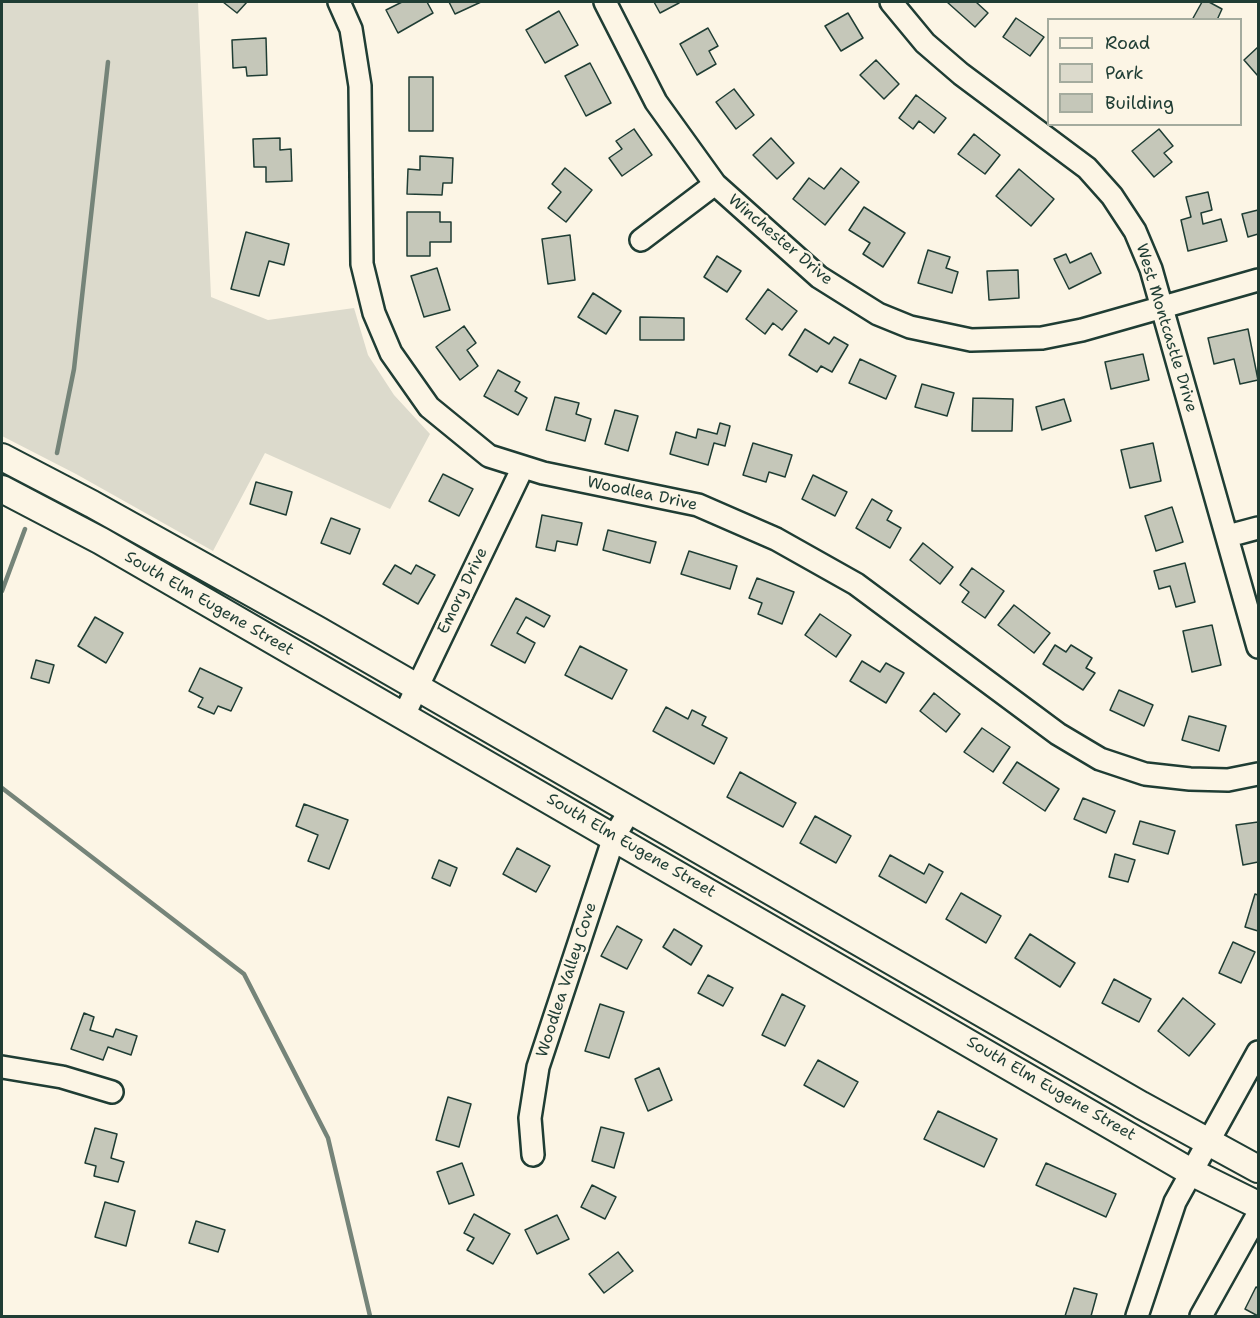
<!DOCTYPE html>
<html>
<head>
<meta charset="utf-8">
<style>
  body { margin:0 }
  #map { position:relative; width:1260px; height:1318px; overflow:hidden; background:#fcf5e5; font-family:"Shantell Sans",sans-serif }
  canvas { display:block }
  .frame { position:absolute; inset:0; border:3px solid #1f3d34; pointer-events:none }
  .legend { position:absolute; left:1047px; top:18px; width:195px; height:108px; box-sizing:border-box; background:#fcf5e5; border:2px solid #a4ab9e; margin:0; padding:8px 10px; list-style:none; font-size:18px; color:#1f3d34 }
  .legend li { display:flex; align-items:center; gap:12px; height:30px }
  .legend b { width:30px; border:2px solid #a4ab9e }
</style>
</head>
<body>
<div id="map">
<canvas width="1260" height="1318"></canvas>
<div class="frame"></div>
<ul class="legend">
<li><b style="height:8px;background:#fcf5e5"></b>Road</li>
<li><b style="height:16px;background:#dcdacc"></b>Park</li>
<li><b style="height:16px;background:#c5c7b9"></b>Building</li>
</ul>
</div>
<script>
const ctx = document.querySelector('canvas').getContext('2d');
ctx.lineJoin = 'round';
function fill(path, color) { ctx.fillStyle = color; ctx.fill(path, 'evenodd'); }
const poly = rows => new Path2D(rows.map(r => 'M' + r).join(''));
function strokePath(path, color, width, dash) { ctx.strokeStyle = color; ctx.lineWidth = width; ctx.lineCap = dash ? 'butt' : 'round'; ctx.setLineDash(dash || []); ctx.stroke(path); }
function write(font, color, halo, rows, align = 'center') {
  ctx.font = font + ' "Shantell Sans",sans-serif'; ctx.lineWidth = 5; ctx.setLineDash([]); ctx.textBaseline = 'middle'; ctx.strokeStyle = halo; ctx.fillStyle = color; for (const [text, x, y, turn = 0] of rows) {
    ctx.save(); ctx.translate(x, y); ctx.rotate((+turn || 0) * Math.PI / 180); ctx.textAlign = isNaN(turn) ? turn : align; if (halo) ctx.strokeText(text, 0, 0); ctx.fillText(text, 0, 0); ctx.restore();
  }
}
const green = poly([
  [2,2,198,2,211,297,268,320,354,308,368,355,394,395,430,434,390,509,265,453,213,551,76,474,2,436]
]);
const stream = poly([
  [57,453,74,369,108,62],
  [2,591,25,529],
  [2,788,244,974,328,1138,370,1316]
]);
const building = poly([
  [223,2,247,2,237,13,223,2],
  [402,2,427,2,433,13,398,33,386,10,402,2],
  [449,2,481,2,455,14,449,2],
  [654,2,679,2,679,3,660,13,654,2],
  [947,2,976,2,988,13,975,27,947,2],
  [1202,2,1209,2,1222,9,1217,20,1192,20,1202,2],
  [559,11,578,45,545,63,526,30,559,11],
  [848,13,863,38,841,51,825,26,848,13],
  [1016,18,1044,37,1030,56,1003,37,1016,18],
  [708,28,718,46,709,51,716,64,697,75,680,44,708,28],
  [266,38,267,75,247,76,246,67,233,68,232,40,266,38],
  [1258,47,1258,76,1244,60,1258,47],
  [876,60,899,84,884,99,860,75,876,60],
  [590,63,611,103,586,116,565,76,590,63],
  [409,77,433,77,433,131,409,131,409,77],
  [734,89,754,115,736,129,716,102,734,89],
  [916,95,946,118,934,133,919,121,913,129,899,118,916,95],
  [634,129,652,155,622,176,609,158,622,149,616,141,634,129],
  [1159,129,1173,146,1164,153,1172,162,1154,177,1132,151,1159,129],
  [974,134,1000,155,985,174,958,154,974,134],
  [280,138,280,150,291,149,292,181,266,182,266,167,254,167,253,139,280,138],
  [771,138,794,163,777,179,753,155,771,138],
  [420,156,453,158,452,183,443,183,442,195,407,194,408,169,420,170,420,156],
  [565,168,592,190,566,222,548,208,561,192,552,184,565,168],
  [841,168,859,182,825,225,793,199,809,178,824,189,841,168],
  [1019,169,1054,199,1031,226,996,196,1019,169],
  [1208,192,1212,210,1201,213,1203,224,1221,219,1227,241,1188,251,1181,220,1191,217,1186,197,1208,192],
  [864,207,905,233,883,267,863,254,870,243,849,230,864,207],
  [1258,210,1258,234,1248,237,1242,214,1258,210],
  [407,212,440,212,440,222,451,222,451,242,430,242,430,256,407,256,407,212],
  [246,232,289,244,284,265,269,261,259,296,231,289,246,232],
  [570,235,575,280,548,284,542,239,570,235],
  [928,250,950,257,946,268,958,272,952,293,918,283,928,250],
  [1091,253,1101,273,1069,289,1054,259,1066,254,1070,263,1091,253],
  [717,256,741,271,727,292,704,277,717,256],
  [437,268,450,310,424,317,411,276,437,268],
  [1018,270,1019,298,989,300,987,271,1018,270],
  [768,289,797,311,782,330,773,323,765,334,746,319,768,289],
  [593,293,621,311,606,334,578,317,593,293],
  [640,317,684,318,684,340,640,340,640,317],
  [464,326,476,343,467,350,478,366,460,380,436,347,464,326],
  [805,329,829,344,834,337,848,345,832,372,821,366,817,372,789,355,805,329],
  [1248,329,1258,380,1240,384,1234,359,1214,364,1208,338,1248,329],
  [1143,354,1149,380,1111,389,1105,362,1143,354],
  [860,359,896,376,886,399,849,383,860,359],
  [498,370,520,382,515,391,527,398,518,415,484,396,498,370],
  [922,384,954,393,947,416,915,407,922,384],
  [555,397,579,403,576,414,591,419,585,441,546,430,555,397],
  [973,398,1013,399,1012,431,972,431,973,398],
  [1064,399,1071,421,1042,430,1036,407,1064,399],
  [615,410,638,416,628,451,605,444,615,410],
  [720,423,730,426,725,446,714,443,708,465,670,454,676,432,696,438,698,429,717,434,720,423],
  [753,443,792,455,785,477,769,472,766,482,743,475,753,443],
  [1153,443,1161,481,1130,488,1121,450,1153,443],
  [443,474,473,489,459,516,429,501,443,474],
  [813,475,847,492,835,516,802,499,813,475],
  [256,482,292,492,286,515,250,504,256,482],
  [872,499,892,511,887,520,901,528,890,548,856,528,872,499],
  [1172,507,1183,542,1156,551,1145,516,1172,507],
  [542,515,582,523,577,545,557,541,555,551,536,547,542,515],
  [331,518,360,529,350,554,321,543,331,518],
  [608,530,656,542,650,563,603,550,608,530],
  [923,543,953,567,940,584,910,560,923,543],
  [689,551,737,566,730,589,681,574,689,551],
  [1185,563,1195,602,1176,607,1170,586,1159,589,1154,571,1185,563],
  [395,565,411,574,416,565,435,575,418,604,383,584,395,565],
  [972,568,1004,591,985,618,962,602,969,592,960,585,972,568],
  [757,578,794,592,782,624,758,614,762,603,749,598,757,578],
  [516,598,550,616,544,627,526,617,517,633,535,643,525,663,491,645,516,598],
  [1014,605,1050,633,1034,653,998,625,1014,605],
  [820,614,851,635,836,657,805,635,820,614],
  [95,617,123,633,106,663,78,646,95,617],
  [1212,625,1221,665,1192,672,1183,631,1212,625],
  [1055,645,1066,652,1071,645,1092,658,1086,668,1095,673,1083,690,1043,664,1055,645],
  [580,646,627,670,612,699,565,675,580,646],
  [36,660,54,665,49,683,31,678,36,660],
  [862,661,880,672,886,663,904,673,886,703,850,681,862,661],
  [200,668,242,688,231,711,218,706,214,714,198,707,203,698,189,691,200,668],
  [1119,690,1153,705,1144,726,1110,710,1119,690],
  [934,693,960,714,946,732,920,711,934,693],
  [666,707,688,719,692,710,706,717,702,725,727,738,714,764,653,731,666,707],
  [1189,716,1226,726,1219,751,1182,740,1189,716],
  [982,728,1010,747,993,772,964,752,982,728],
  [1017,762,1059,789,1045,811,1003,783,1017,762],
  [740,772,796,803,783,827,727,797,740,772],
  [1083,798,1115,811,1106,833,1074,819,1083,798],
  [304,804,348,820,329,869,308,861,318,835,296,826,304,804],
  [815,816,851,836,836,863,800,843,815,816],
  [1140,821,1175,831,1168,854,1133,844,1140,821],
  [1258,822,1258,862,1243,865,1236,825,1258,822],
  [517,848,550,866,536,892,503,874,517,848],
  [1115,854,1135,860,1128,882,1109,877,1115,854],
  [890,855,924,874,929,864,943,872,926,903,879,876,890,855],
  [439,860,457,868,450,886,432,878,439,860],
  [961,893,1001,916,986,943,946,919,961,893],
  [1255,894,1258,895,1258,931,1245,927,1255,894],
  [617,926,642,940,627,969,601,956,617,926],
  [674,929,702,946,691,965,663,947,674,929],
  [1030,934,1075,963,1060,987,1015,958,1030,934],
  [1233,942,1255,952,1241,983,1219,973,1233,942],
  [708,975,733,988,723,1006,698,993,708,975],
  [1114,979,1151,999,1139,1022,1102,1003,1114,979],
  [782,994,805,1006,785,1046,762,1035,782,994],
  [1183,998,1215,1024,1189,1056,1158,1031,1183,998],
  [600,1004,624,1012,609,1058,585,1051,600,1004],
  [84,1013,94,1017,90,1030,113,1037,116,1029,137,1036,131,1055,108,1047,103,1060,71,1049,84,1013],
  [818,1060,858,1082,844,1107,804,1085,818,1060],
  [659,1068,672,1100,648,1111,635,1079,659,1068],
  [448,1097,471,1104,459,1147,436,1140,448,1097],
  [938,1111,997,1139,984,1167,924,1139,938,1111],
  [601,1127,624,1133,614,1168,592,1161,601,1127],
  [95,1128,117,1134,111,1158,124,1162,118,1182,94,1176,96,1166,85,1163,95,1128],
  [462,1163,474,1195,449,1204,437,1172,462,1163],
  [1046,1163,1116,1194,1106,1217,1036,1185,1046,1163],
  [592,1185,616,1197,605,1219,581,1207,592,1185],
  [105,1202,135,1211,126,1246,95,1237,105,1202],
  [474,1214,510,1234,493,1264,467,1250,474,1238,464,1233,474,1214],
  [557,1215,569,1239,537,1254,525,1230,557,1215],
  [196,1221,225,1230,218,1252,189,1243,196,1221],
  [618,1252,633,1271,604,1293,589,1274,618,1252],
  [1256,1287,1258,1288,1258,1316,1245,1309,1256,1287],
  [1074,1288,1097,1294,1091,1316,1065,1316,1074,1288]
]);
const minor = poly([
  [339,2,351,29,360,86,362,264,374,313,391,353,429,407,489,456,543,473,698,505,776,539,856,584,1058,734,1100,759,1145,774,1190,779,1228,780,1258,774],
  [605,2,656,102,715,184,819,277,878,314,910,327,971,340,1042,338,1082,330,1258,280],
  [891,2,925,43,961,74,1087,168,1112,196,1135,231,1151,269,1258,647],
  [641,240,715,184],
  [1228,536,1258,528],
  [404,715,523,467],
  [2,1067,62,1077,112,1092],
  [533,1155,530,1118,538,1067,614,837,630,810],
  [1137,1316,1175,1202,1258,1052],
  [1201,1316,1258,1214]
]);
const major = poly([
  [2,457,92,504,318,630,1141,1105,1258,1169],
  [2,489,101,541,1191,1172,1258,1205]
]);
const streetNames = [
  ["Winchester Drive",780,240,40],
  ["West Montcastle Drive",1166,328,73],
  ["Woodlea Drive",642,494,12],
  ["Emory Drive",463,591,-64],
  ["South Elm Eugene Street",209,604,30],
  ["South Elm Eugene Street",631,846,30],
  ["Woodlea Valley Cove",567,980,-72],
  ["South Elm Eugene Street",1051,1089,30]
];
fill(green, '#dcdacc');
strokePath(stream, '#758479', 4.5);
fill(building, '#c5c7b9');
strokePath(building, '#1f3d34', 1.5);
strokePath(minor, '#1f3d34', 26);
strokePath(major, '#1f3d34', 30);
strokePath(minor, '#fcf5e5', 21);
strokePath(major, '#fcf5e5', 26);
write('16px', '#1f3d34', '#fcf5e5', streetNames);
</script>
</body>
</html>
